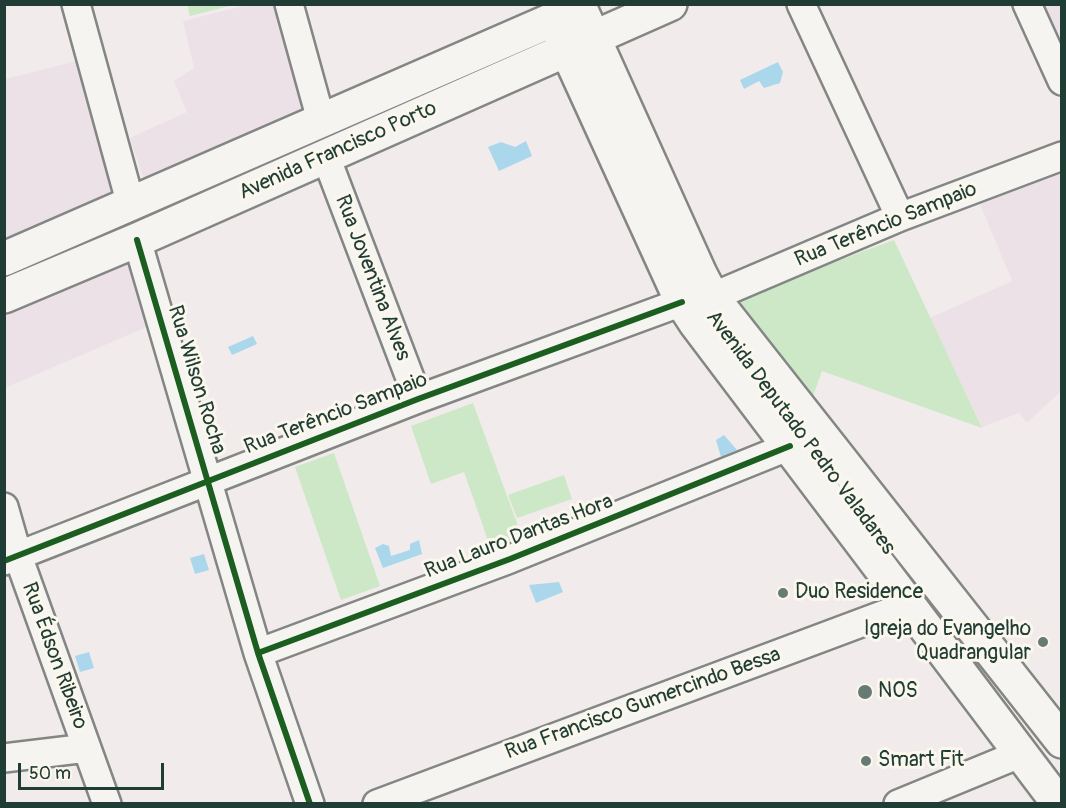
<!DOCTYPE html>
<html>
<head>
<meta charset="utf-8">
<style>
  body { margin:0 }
  #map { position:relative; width:1066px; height:808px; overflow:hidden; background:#f1ebeb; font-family:Pangolin,sans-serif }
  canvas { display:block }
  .frame { position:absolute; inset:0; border:6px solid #1f3d34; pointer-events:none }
  .scale { position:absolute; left:18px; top:763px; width:146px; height:27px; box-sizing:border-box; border:3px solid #1f3d34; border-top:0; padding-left:8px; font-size:18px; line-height:21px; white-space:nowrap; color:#1f3d34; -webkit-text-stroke:4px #fbf7ec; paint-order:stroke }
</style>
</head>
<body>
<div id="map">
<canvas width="1066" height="808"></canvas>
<div class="frame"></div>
<div class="scale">50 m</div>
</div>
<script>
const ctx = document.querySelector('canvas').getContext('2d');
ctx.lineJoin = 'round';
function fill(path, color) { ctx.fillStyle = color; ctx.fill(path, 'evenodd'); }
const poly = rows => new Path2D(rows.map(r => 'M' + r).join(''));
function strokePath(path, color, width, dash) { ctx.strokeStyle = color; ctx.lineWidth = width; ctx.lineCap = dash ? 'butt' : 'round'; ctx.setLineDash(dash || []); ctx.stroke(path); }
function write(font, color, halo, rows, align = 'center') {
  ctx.font = font + ' Pangolin,sans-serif'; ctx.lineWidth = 6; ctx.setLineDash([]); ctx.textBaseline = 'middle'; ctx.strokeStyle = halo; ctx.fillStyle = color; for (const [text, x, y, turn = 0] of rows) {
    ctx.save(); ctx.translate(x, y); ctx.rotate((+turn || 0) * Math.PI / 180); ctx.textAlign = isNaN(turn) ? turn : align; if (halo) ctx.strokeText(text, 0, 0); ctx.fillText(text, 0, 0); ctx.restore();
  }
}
const built = poly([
  [247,5,283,5,308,111,144,180,130,138,187,112,174,81,194,68,183,21],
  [1043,5,1061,5,1061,45],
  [76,61,116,195,5,241,5,79],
  [1061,173,1061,391,1027,423,1019,413,982,427,930,318,1012,281,980,204],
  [128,256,149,326,5,388,5,310]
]);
const green = poly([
  [187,4,233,4,233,5,190,16],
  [894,240,982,428,822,371,811,402,732,300],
  [473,403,522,537,491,549,464,472,431,484,411,426],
  [334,453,380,586,341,600,295,467],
  [564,475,572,499,517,518,508,495]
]);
const water = poly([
  [778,62,783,72,780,83,764,88,759,81,744,89,740,80],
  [526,141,532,156,499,171,488,147,501,142,515,147],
  [253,336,257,344,232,355,228,347],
  [724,435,737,450,721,457,716,440],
  [419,540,422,554,383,568,375,548,383,544,389,546,391,556,410,550,410,544],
  [204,554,209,570,195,574,190,558],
  [559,582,563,592,536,603,529,585],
  [89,652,94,668,80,672,75,656]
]);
const minor = poly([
  [76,4,131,205],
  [289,4,321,120],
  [801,4,900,217],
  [1027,4,1062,81],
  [326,157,418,399],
  [137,240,258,653,310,804],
  [712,297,900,217,1062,156],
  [4,507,18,556,107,804],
  [4,561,418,399,682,302],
  [258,653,510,559,790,446],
  [4,758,87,748],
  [377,804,909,605],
  [898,804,1022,753]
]);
const major = poly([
  [580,8,700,274,712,297,1062,741],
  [555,19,567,50,682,302,695,322,1059,804],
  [4,259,575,10],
  [4,296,137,240,670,4]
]);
const cycleway = poly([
  [137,240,258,653,310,804],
  [4,561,418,399,682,302],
  [258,653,510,559,790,446]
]);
const markers = [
  [783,593,6,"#687a74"],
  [1043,642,6,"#687a74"],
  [865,692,8,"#687a74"],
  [866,761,6,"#687a74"]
];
const streetNames = [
  ["Avenida Francisco Porto",338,151,-24],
  ["Rua Terêncio Sampaio",886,225,-22],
  ["Rua Joventina Alves",372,278,69],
  ["Rua Wilson Rocha",196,380,73],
  ["Rua Terêncio Sampaio",336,414,-21],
  ["Avenida Deputado Pedro Valadares",800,433,53],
  ["Rua Lauro Dantas Hora",519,537,-21],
  ["Rua Édson Ribeiro",54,656,70],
  ["Rua Francisco Gumercindo Bessa",643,704,-20]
];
const poiNames = [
  ["Duo Residence",795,593],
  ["Igreja do Evangelho",1031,630,"right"],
  ["Quadrangular",1031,654,"right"],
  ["NOS",878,692],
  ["Smart Fit",878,761]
];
fill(built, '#ede1e8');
fill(green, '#cde8c7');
fill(water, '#abd7ed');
strokePath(minor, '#838684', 32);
strokePath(major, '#838684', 38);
strokePath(minor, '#f5f4f0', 27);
strokePath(major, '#f5f4f0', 33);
strokePath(cycleway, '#1b5e20', 6);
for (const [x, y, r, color] of markers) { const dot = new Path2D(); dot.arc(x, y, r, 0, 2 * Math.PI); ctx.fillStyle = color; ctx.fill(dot); strokePath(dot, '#fbf7ec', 2); }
write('21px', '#1f3d34', '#fbf7ec', streetNames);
write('21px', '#1f3d34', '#fbf7ec', poiNames, 'left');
</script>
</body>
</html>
